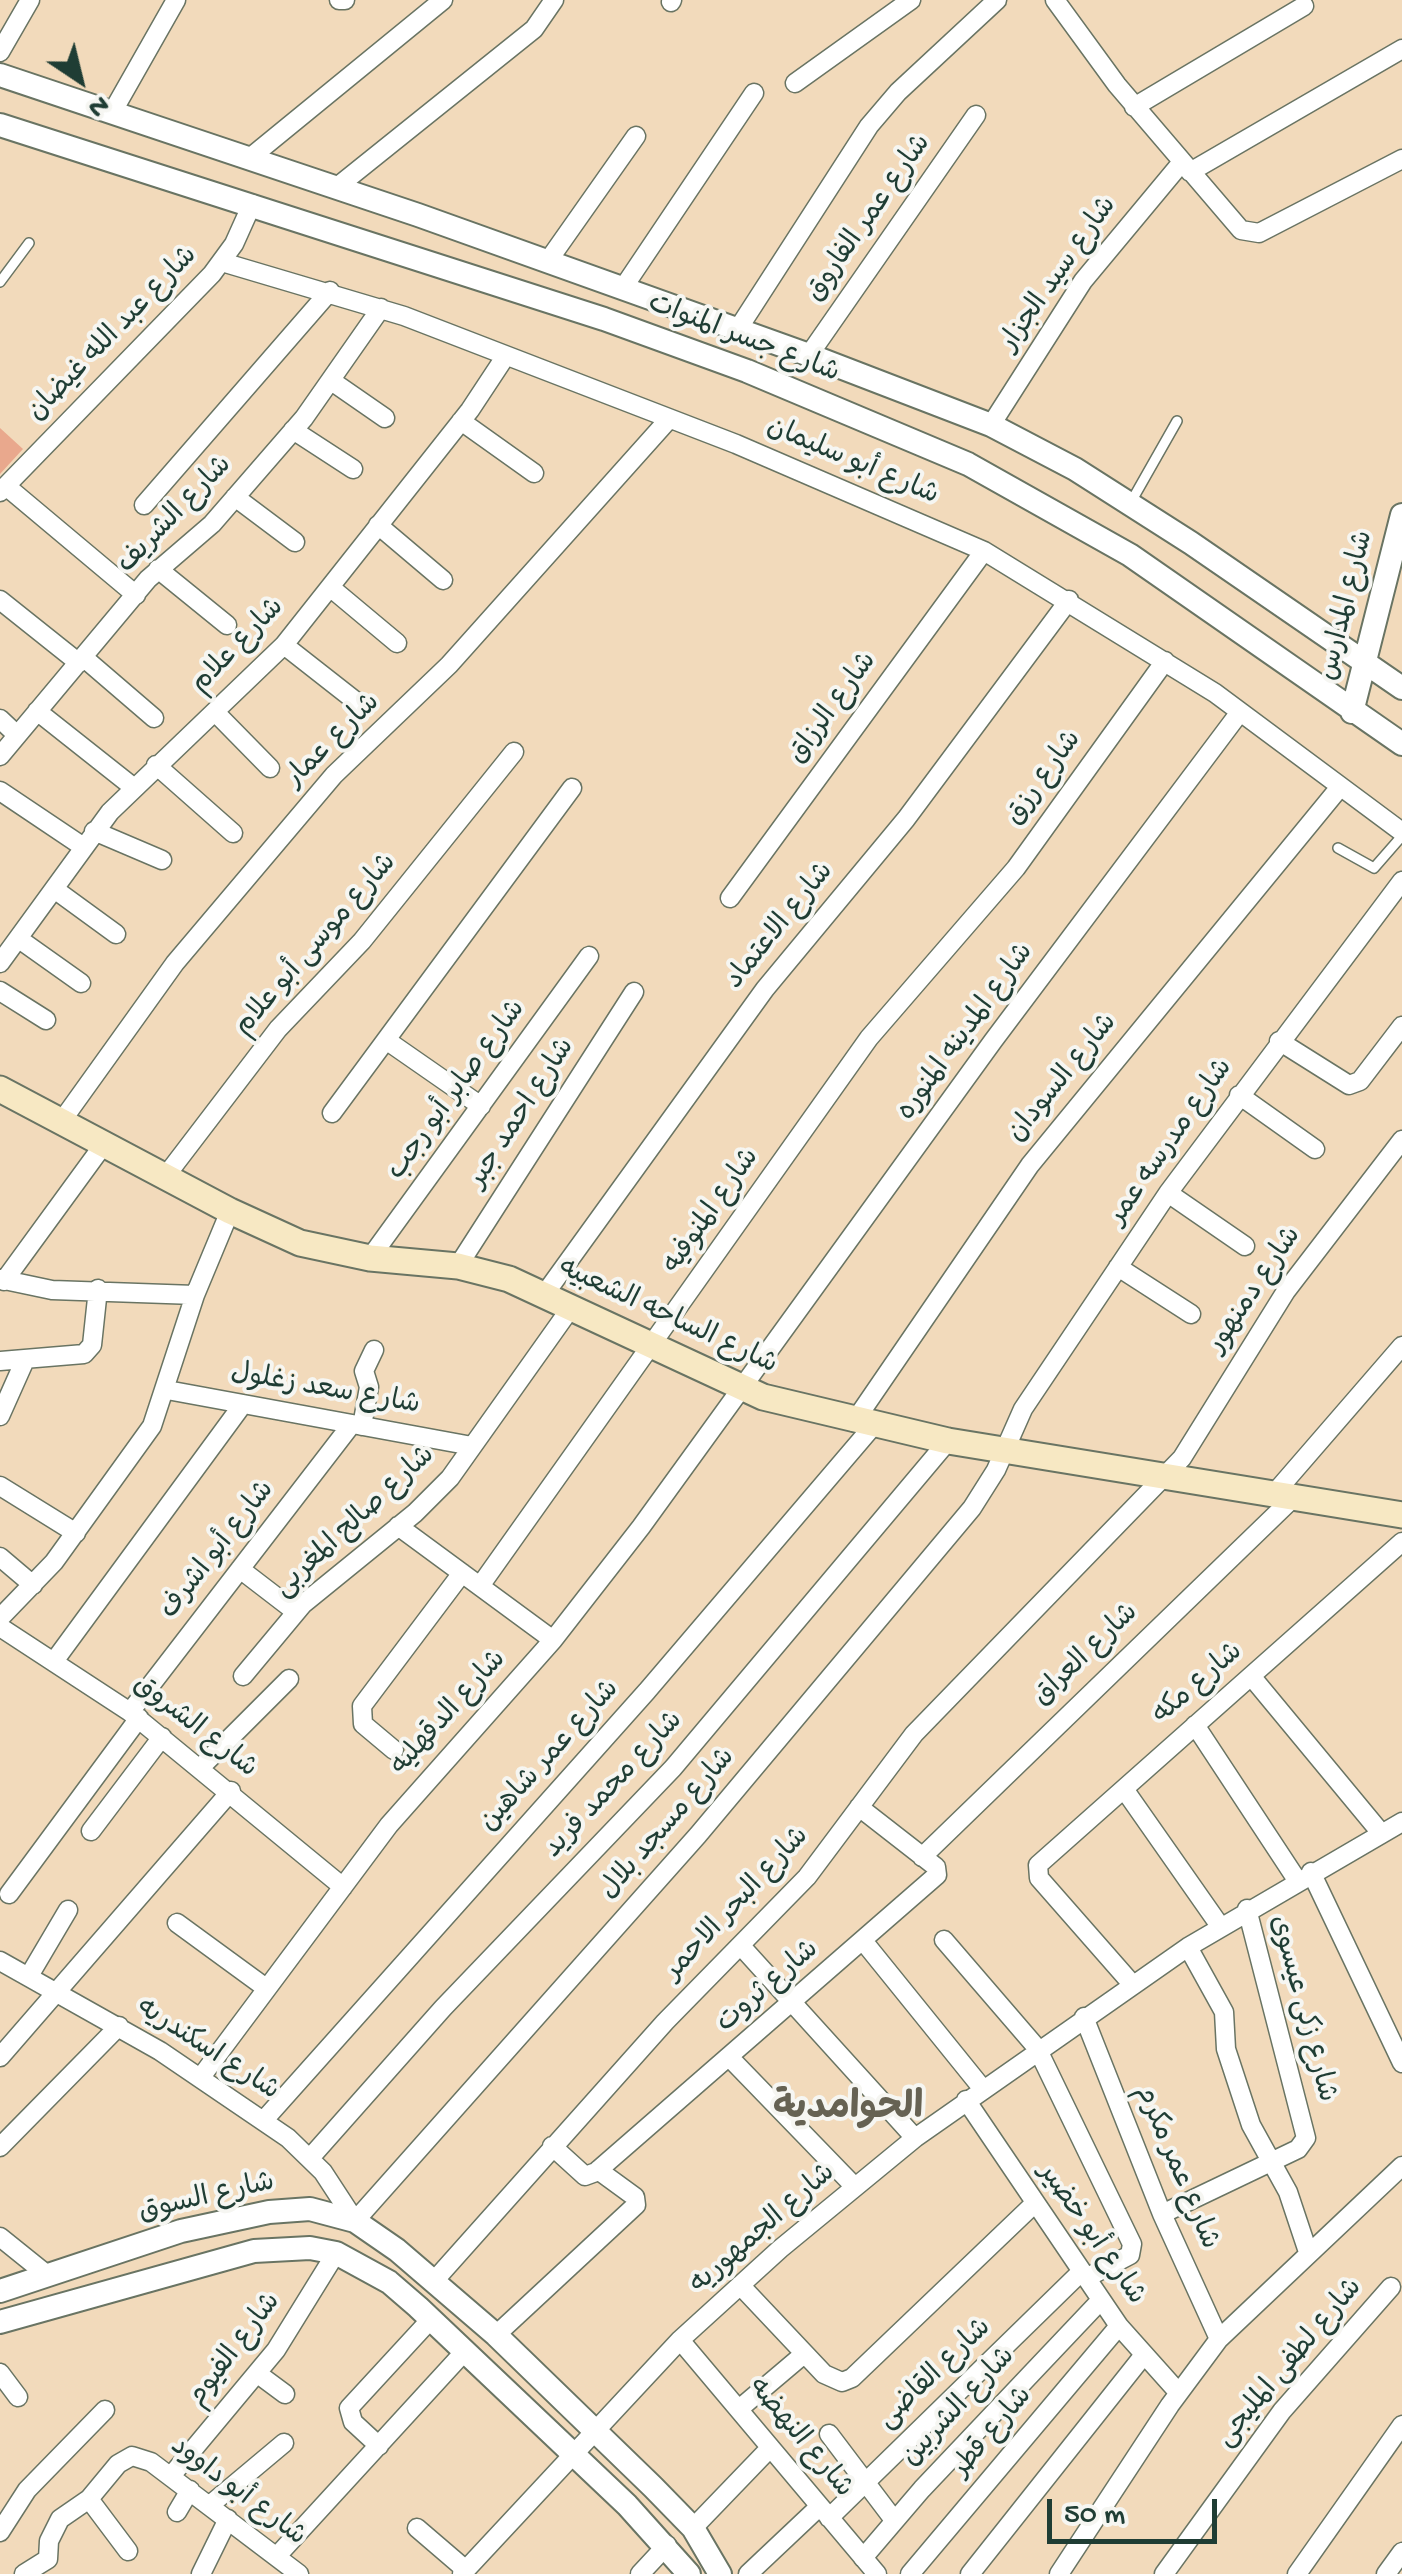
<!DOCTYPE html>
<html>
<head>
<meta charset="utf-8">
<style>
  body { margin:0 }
  #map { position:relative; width:1402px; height:2574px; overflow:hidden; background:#f2dabb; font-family:"Gochi Hand",sans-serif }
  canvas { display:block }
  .north { position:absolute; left:30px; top:30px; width:100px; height:100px; -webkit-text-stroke:8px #f6f6f2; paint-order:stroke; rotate:145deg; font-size:28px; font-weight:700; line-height:40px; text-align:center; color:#1f3d34 }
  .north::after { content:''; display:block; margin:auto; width:35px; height:45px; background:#1f3d34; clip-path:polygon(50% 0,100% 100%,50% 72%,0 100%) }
  .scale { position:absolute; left:1047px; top:2499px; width:170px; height:45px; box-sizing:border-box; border:5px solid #1f3d34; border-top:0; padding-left:12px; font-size:30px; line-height:35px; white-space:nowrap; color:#1f3d34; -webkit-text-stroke:8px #f6f6f2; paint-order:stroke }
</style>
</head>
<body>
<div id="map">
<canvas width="1402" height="2574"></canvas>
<div class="north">N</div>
<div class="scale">50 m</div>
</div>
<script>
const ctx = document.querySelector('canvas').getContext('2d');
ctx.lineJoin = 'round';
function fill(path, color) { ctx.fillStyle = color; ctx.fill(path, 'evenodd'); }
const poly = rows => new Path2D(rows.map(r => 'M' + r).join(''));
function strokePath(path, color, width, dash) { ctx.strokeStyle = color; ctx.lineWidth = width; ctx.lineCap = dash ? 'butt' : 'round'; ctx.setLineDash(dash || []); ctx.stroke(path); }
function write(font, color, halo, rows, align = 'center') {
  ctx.font = font + ' "Gochi Hand","Playpen Sans Arabic",sans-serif'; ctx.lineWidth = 8; ctx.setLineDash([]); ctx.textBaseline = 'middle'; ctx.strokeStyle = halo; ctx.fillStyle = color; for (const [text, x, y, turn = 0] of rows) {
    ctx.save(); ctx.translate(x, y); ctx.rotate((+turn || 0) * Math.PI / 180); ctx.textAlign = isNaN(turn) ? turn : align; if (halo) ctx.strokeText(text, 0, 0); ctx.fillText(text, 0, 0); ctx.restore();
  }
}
const building = poly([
  [0,428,23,449,0,474]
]);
const service = poly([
  [0,282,29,243],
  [1131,502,1177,421],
  [1338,848,1374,868,1402,836]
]);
const minor = poly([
  [339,0,345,0],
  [1055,0,1117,85,1241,230,1259,233,1402,159],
  [671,2,672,0],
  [0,52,30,0],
  [795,83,911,0],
  [1134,107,1304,6],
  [113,111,176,0],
  [251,157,443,0],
  [1190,172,1402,49],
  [337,187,534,29,554,0],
  [548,261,636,136],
  [222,262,404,316,736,444,984,551,1215,693,1402,832],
  [623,288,754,93],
  [738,329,869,126,898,92,997,0],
  [809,355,976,115],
  [333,382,385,418],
  [461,421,534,473],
  [991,425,1083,281,1182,162],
  [293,430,353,469],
  [6,486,136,595],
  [0,492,212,274,234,244,252,204],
  [235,497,295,542],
  [144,505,330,291],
  [378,525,443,580],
  [158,569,227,625],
  [330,587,397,643],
  [0,600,79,663],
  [284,645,358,703],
  [83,657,154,718],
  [37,711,133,787],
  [215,712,270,768],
  [0,719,17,735],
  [0,756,148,579,212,524,304,418,381,308],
  [156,765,233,833],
  [0,791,82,846],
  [94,831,162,860],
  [57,891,116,934],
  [730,898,984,551],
  [19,939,81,983],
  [0,963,110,812,284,645,470,410,505,357],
  [0,991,46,1020],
  [386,1040,481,1106],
  [1279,1041,1349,1085,1360,1081,1402,1026],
  [1239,1095,1315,1149],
  [332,1113,572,788],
  [61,1122,175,963,334,775,449,665,669,419],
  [165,1177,278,1029,362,941,514,752],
  [1168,1193,1245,1246],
  [370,1258,589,956],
  [458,1266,634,992],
  [1118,1267,1191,1314],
  [0,1279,52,1290,195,1295],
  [4,1281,104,1144],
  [544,1295,765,989,906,819,1069,600],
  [0,1361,84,1354,92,1345,98,1289],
  [167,1390,472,1446],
  [0,1416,25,1360],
  [854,1422,1030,1165,1340,787],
  [362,1426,369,1387,364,1371,374,1350],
  [0,1486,76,1533],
  [1273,1495,1402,1346],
  [398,1526,553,1640],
  [0,1557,33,1585],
  [240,1569,296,1612],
  [480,1586,869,1038,1016,868,1165,661],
  [0,1618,54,1562,152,1426,195,1295,230,1211],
  [0,1627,130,1712,343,1887],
  [55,1660,243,1404],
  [243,1676,303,1604,415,1513,450,1478,570,1309],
  [1251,1676,1381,1833],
  [130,1712,351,1425],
  [1195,1725,1297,1880],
  [394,1750,363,1724,362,1706,462,1573],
  [201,1767,289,1679],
  [1124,1789,1220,1926],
  [91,1831,162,1737],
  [922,1857,1293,1498],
  [1311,1872,1402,2063],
  [9,1894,139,1718],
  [177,1923,266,1988],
  [944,1940,1037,2048,1132,2244,1130,2255,1086,2278],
  [864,1942,982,2088],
  [741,1946,915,2138],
  [1188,1947,1224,2012,1226,2049,1251,2125,1288,2192,1308,2252],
  [0,1961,160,2051,288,2138,323,2172,355,2221,698,1835,972,1508,996,1470,1023,1409,1168,1193,1402,881],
  [29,1976,68,1910],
  [1132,1984,1039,1878,1038,1865,1402,1542],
  [1084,2017,1162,2214,1219,2339],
  [0,2057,231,1791],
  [730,2058,855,2187],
  [201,2077,389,1825,553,1640,641,1527,993,1041,1240,712],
  [966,2100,1119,2326,1178,2392],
  [264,2120,647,1691,873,1426],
  [552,2146,585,2176,596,2172,937,1875,936,1867,859,1807],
  [0,2147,119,2026],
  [310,2158,443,2008,673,1768,948,1441],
  [1162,2214,1298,2149,1306,2138,1247,1909],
  [0,2237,46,2274],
  [434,2281,665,2022,807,1877,914,1734,1182,1458,1286,1291,1402,1140],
  [740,2285,824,2374,842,2382,852,2378,1034,2204],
  [496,2335,636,2205,635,2197,598,2170],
  [680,2340,877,2574],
  [0,2373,18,2397],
  [258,2374,285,2394],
  [739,2409,804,2354],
  [829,2434,894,2520],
  [379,2446,353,2422,349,2408,431,2319],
  [171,2476,276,2350,336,2253],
  [89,2499,128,2551],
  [210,2505,284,2443],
  [177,2512,190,2490],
  [829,2518,1081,2272],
  [417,2528,466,2570],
  [693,2528,770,2448],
  [0,2532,27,2490,105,2410],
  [277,2556,465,2351],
  [863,2558,922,2489,1101,2300],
  [24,2574,48,2559,49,2541,60,2519,89,2499,118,2464,132,2456,151,2462,299,2574],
  [201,2574,228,2519],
  [462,2574,680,2340,780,2249,915,2138,1188,1947,1402,1822],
  [640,2574,667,2545],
  [748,2574,819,2507],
  [910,2574,1119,2326],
  [970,2574,1143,2356],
  [1059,2574,1170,2405,1219,2339,1402,2166],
  [1164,2574,1282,2411,1391,2287],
  [1297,2574,1402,2425],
  [1386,2574,1402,2552]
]);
const tertiary = poly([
  [0,75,418,215,809,355,991,425,1075,469,1191,543,1402,688],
  [0,125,604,319,747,371,968,464,1130,555,1402,744],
  [1352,712,1402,515],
  [0,2291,181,2231,269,2212,310,2209,355,2221,397,2250,496,2335,653,2487,693,2528,720,2574],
  [0,2322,254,2251,310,2248,336,2253,389,2282,418,2307,627,2505,689,2574]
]);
const secondary = poly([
  [0,1089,230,1211,300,1243,370,1258,458,1266,509,1279,763,1397,948,1441,1402,1515]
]);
const streetNames = [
  ["شارع عمر الفاروق",870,219,-55],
  ["شارع سيد الجزار",1060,275,-55],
  ["شارع عبد الله غيضان",114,335,-46],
  ["شارع جسر المنوات",743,340,21],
  ["شارع أبو سليمان",852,463,23],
  ["شارع الشريف",176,516,-46],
  ["شارع المدارس",1348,606,-76],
  ["شارع علام",239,647,-46],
  ["شارع الرزاق",834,709,-54],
  ["شارع عمار",334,742,-45],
  ["شارع رزق",1045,779,-54],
  ["شارع الاعتماد",781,927,-51],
  ["شارع موسى أبو علام",317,946,-49],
  ["شارع المدينه المنوره",967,1033,-54],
  ["شارع السودان",1064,1079,-51],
  ["شارع صابر أبو رجب",458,1091,-54],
  ["شارع احمد جبر",523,1114,-57],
  ["شارع مدرسه عمر",1172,1143,-55],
  ["شارع المنوفيه",713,1212,-55],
  ["شارع دمنهور",1256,1291,-56],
  ["شارع الساحه الشعبيه",667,1318,25],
  ["شارع سعد زغلول",325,1391,10],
  ["شارع صالح المغربى",356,1523,-43],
  ["شارع أبو اشرف",219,1551,-52],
  ["شارع العراق",1087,1656,-44],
  ["شارع مكه",1199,1685,-41],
  ["شارع الدقهليه",450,1714,-48],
  ["شارع الشروق",194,1728,38],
  ["شارع عمر شاهين",551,1757,-48],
  ["شارع محمد فريد",615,1786,-47],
  ["شارع مسجد بلال",669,1825,-49],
  ["شارع البحر الاحمر",738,1905,-47],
  ["شارع ثروت",769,1988,-41],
  ["شارع زكى عيسوى",1301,2009,75],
  ["شارع اسكندريه",207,2051,33],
  ["شارع عمر مكرم",1175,2168,67],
  ["شارع السوق",207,2199,-13],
  ["شارع الجمهوريه",764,2230,-41],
  ["شارع أبو خضير",1090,2235,55],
  ["شارع الفيوم",236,2351,-53],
  ["شارع لطفى المليجى",1291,2364,-50],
  ["شارع القاضى",936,2375,-44],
  ["شارع الشربين",960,2408,-47],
  ["شارع قطر",994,2433,-50],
  ["شارع النهضه",799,2439,50],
  ["شارع أبو داوود",237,2493,37]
];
const districtNames = [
  ["الحوامدية",848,2111]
];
fill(building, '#e9a88d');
strokePath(service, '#697463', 12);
strokePath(minor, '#697463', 21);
strokePath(tertiary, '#697463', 26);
strokePath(secondary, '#697463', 29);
strokePath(service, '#fff', 9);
strokePath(minor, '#fff', 18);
strokePath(tertiary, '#fff', 22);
strokePath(secondary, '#f7e8c3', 25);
write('28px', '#1f3d34', '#f6f6f2', streetNames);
write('bold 38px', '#666253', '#f6f6f2', districtNames);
</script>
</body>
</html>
